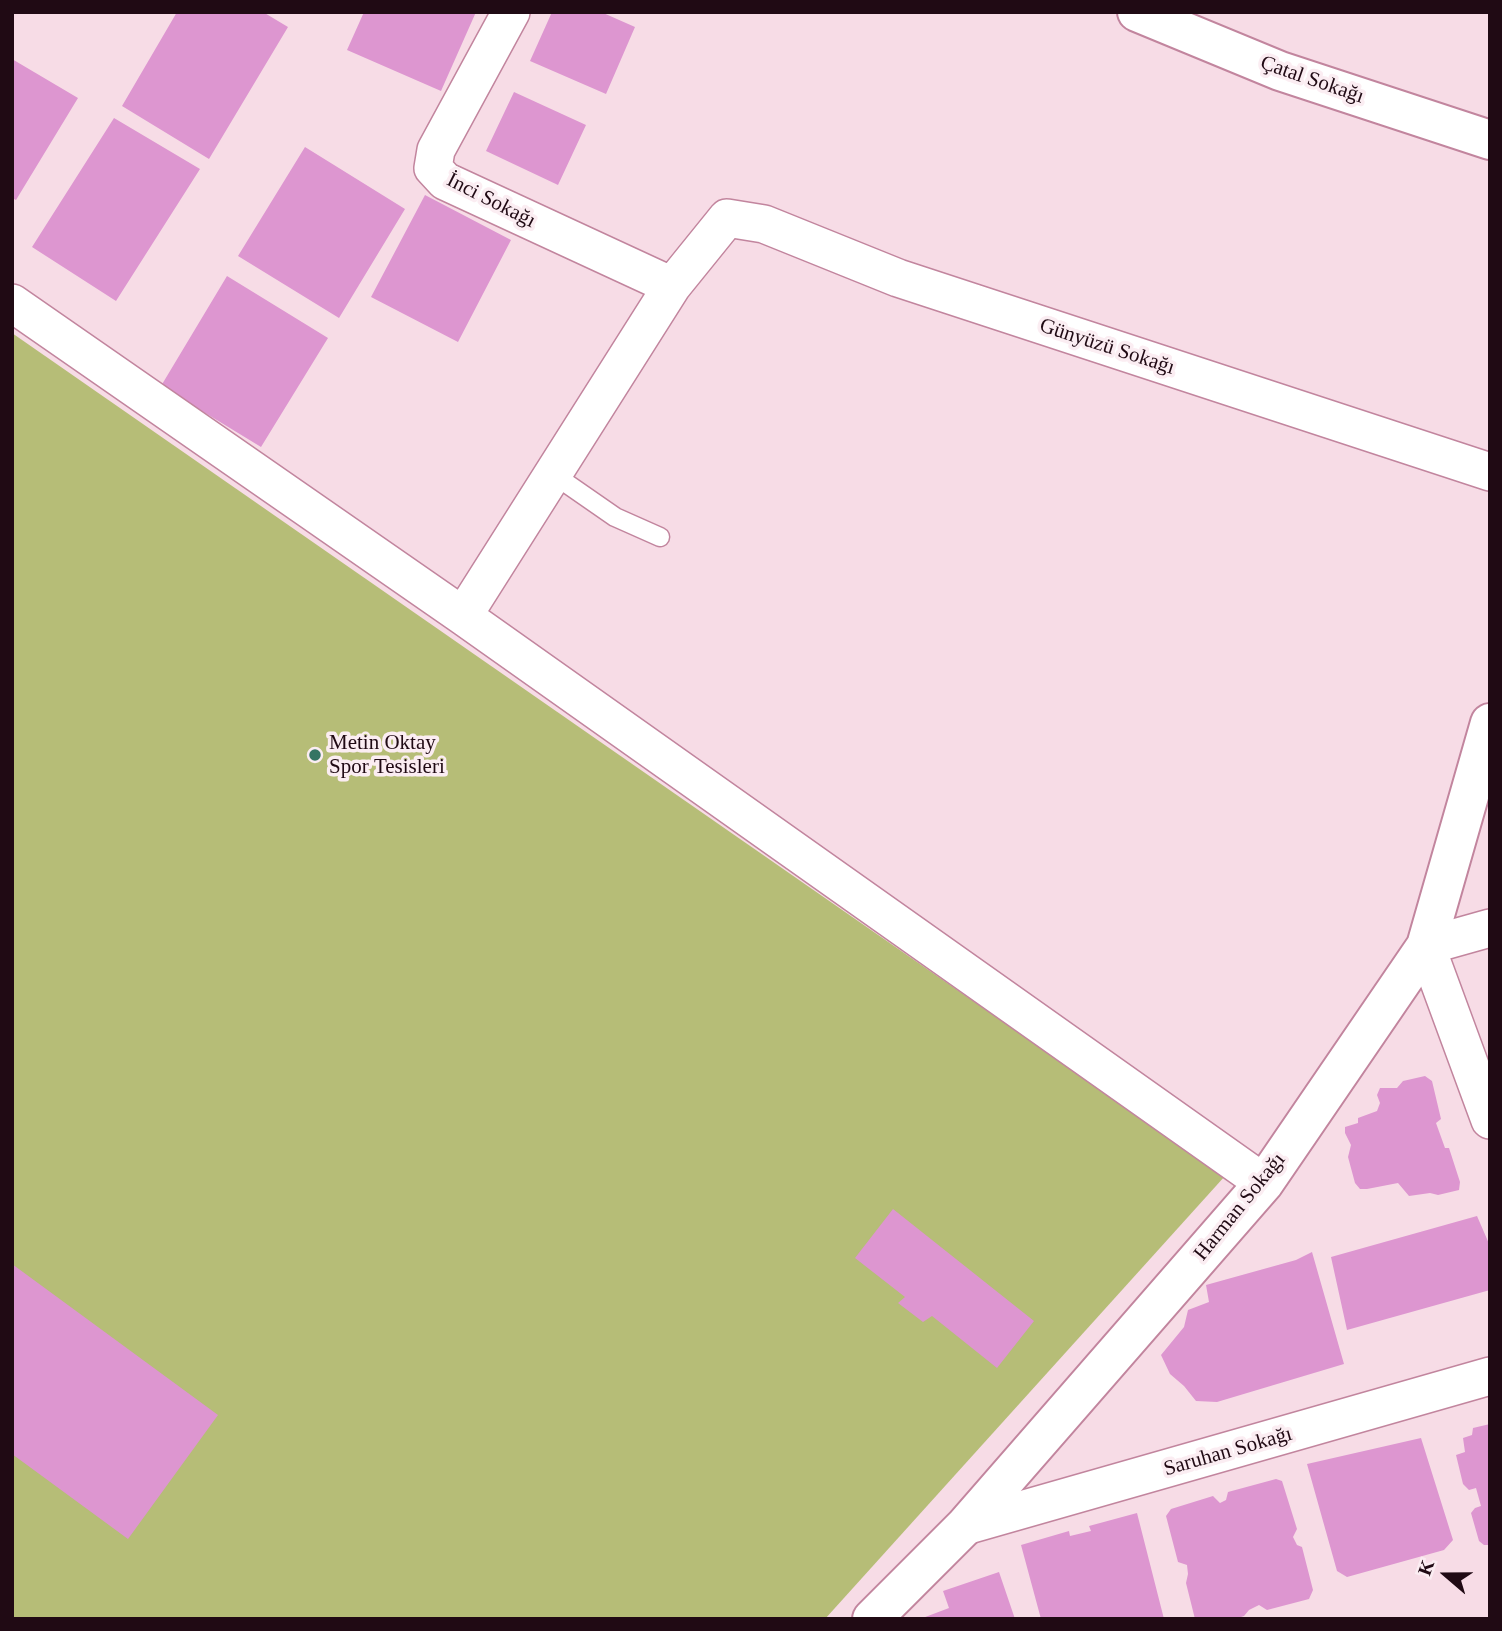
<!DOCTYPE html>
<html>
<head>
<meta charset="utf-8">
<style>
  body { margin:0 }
  #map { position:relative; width:1502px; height:1631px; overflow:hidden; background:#f7dce6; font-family:"Times New Roman",serif }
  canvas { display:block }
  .frame { position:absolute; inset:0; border:14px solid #200a14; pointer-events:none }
  .north { position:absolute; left:1411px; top:1540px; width:70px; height:70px; -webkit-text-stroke:5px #fbedf2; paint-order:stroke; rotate:290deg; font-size:19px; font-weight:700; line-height:28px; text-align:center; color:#200a14 }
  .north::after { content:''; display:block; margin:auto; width:24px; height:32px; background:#200a14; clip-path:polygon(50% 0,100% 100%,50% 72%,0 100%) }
</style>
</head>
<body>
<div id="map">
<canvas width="1502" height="1631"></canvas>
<div class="frame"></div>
<div class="north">K</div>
</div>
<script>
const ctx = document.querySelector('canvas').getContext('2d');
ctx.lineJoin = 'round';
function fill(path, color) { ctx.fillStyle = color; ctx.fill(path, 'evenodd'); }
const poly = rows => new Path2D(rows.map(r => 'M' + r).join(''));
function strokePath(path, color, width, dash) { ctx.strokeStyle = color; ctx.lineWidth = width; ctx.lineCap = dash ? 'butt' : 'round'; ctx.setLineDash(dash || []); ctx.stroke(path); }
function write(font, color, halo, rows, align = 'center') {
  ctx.font = font + ' "Times New Roman",serif'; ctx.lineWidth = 7; ctx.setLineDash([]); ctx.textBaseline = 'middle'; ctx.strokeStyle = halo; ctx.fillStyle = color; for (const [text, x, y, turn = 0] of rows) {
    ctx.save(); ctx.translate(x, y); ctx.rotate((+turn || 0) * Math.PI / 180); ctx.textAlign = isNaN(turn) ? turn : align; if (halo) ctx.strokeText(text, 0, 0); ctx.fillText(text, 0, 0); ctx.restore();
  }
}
const green = poly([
  [12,333,1225,1176,825,1619,12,1619]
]);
const building = poly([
  [177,12,263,12,288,27,209,159,122,106],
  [364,12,476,12,441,91,347,50],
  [552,12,601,12,635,27,606,94,530,61],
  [12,59,78,98,16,200,12,198],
  [514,92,586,125,558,185,486,151],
  [114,118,200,169,116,301,32,247],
  [305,147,405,209,339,318,238,256],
  [425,195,511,240,458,342,371,297],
  [227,276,328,338,261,447,161,386],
  [1425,1076,1432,1081,1441,1119,1436,1123,1445,1148,1449,1148,1460,1182,1459,1190,1438,1195,1430,1193,1409,1196,1398,1183,1367,1189,1360,1189,1355,1183,1348,1157,1351,1145,1345,1133,1345,1127,1358,1123,1358,1118,1377,1111,1380,1103,1377,1095,1380,1088,1397,1088,1403,1081],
  [893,1209,1034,1321,997,1368,932,1316,923,1322,898,1303,905,1297,855,1258],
  [1477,1216,1490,1246,1490,1290,1347,1330,1331,1257],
  [1312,1252,1344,1364,1217,1402,1196,1401,1184,1386,1170,1374,1161,1355,1184,1327,1188,1310,1209,1302,1206,1285,1296,1260],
  [12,1264,218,1415,128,1539,12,1454],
  [1490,1424,1490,1545,1484,1545,1479,1541,1471,1513,1475,1508,1481,1506,1476,1488,1469,1490,1463,1484,1456,1455,1465,1452,1463,1438,1472,1435,1473,1428],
  [1421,1438,1453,1540,1444,1550,1347,1577,1337,1571,1307,1464],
  [1276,1479,1282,1481,1297,1529,1293,1537,1297,1545,1302,1547,1313,1590,1309,1599,1267,1610,1259,1605,1249,1610,1244,1616,1235,1619,1195,1619,1186,1583,1188,1574,1187,1565,1178,1562,1166,1516,1171,1509,1213,1496,1220,1503,1226,1500,1228,1492],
  [1137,1513,1164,1619,1041,1619,1021,1545,1069,1531,1070,1536,1091,1531,1089,1526],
  [999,1572,1015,1619,920,1619,949,1608,943,1591]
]);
const lane = poly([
  [553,474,615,517,660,537]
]);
const street = poly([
  [511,12,436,150,433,168,445,181,672,286],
  [12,303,463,616,1264,1183],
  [463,616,672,286,727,218,764,224,898,278,1490,472],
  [1490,928,1426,946,1490,1120],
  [965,1526,1490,1376]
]);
const secondary = poly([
  [1137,12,1280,71,1490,140],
  [872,1619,965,1526,1264,1183,1426,946,1490,723]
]);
const markers = [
  [315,755,7,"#347463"]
];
const streetNames = [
  ["Çatal Sokağı",1312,80,19],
  ["İnci Sokağı",491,201,27],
  ["Günyüzü Sokağı",1107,347,18],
  ["Harman Sokağı",1240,1207,-51],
  ["Saruhan Sokağı",1228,1452,-16]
];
const poiNames = [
  ["Metin Oktay",329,743],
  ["Spor Tesisleri",329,767]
];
fill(green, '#b6bd77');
fill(building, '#dd96d0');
strokePath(lane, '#c2859e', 21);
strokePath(street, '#c2859e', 40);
strokePath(secondary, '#c2859e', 42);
strokePath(lane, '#fff', 18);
strokePath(street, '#fff', 37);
strokePath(secondary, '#fff', 38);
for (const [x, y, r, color] of markers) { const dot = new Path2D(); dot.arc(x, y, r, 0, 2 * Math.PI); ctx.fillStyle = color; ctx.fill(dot); strokePath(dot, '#fbedf2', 2.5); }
write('21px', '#200a14', '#fbedf2', streetNames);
write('21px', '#200a14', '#fbedf2', poiNames, 'left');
</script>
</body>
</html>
